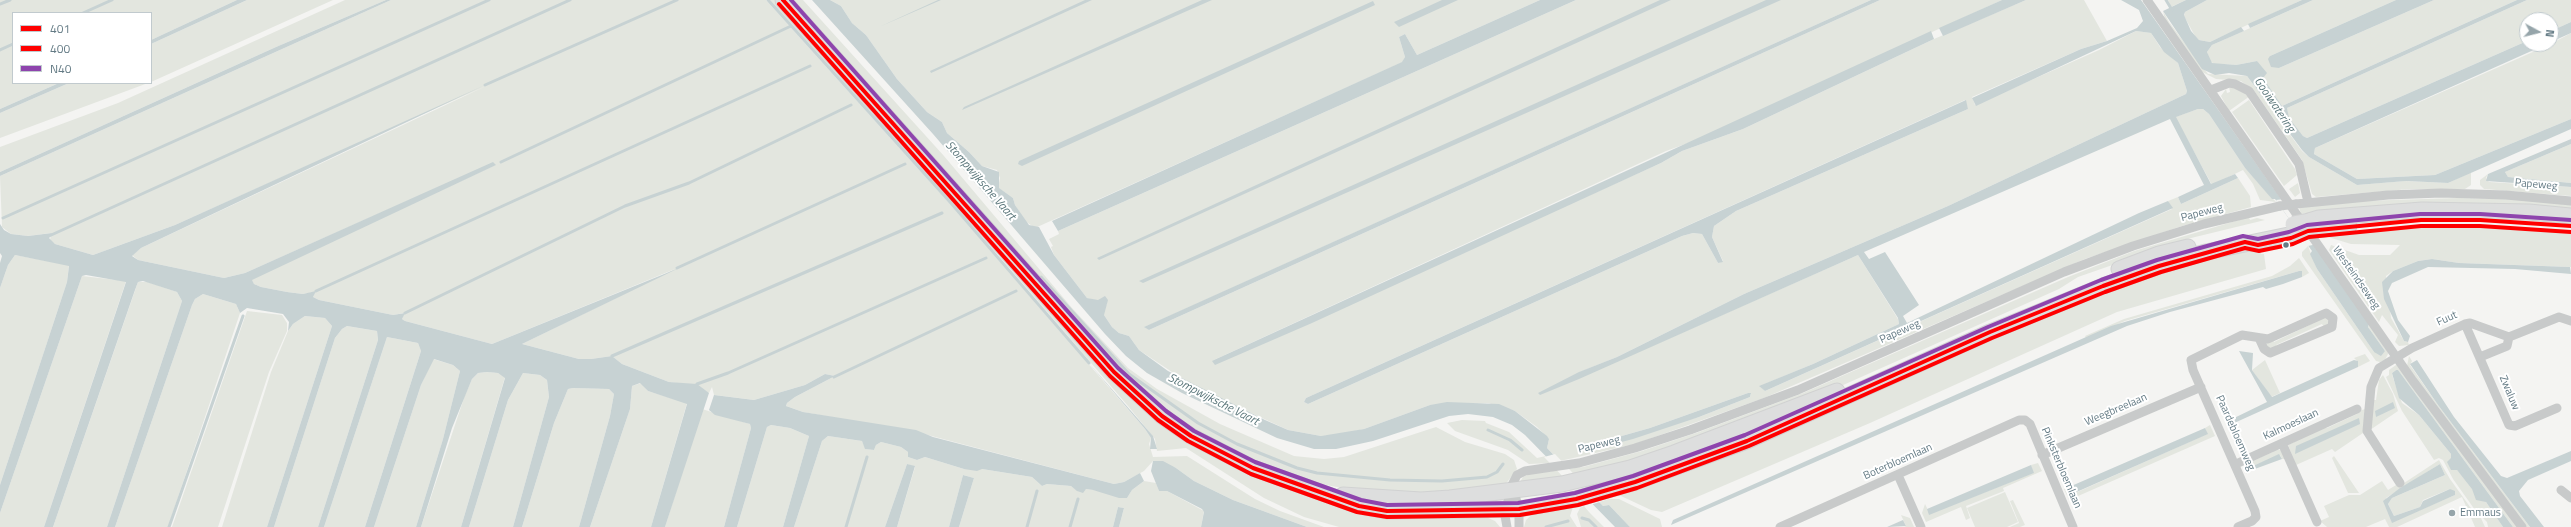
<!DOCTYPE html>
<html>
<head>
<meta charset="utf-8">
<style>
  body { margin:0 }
  #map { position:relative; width:2571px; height:527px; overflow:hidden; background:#f4f4f2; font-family:"Titillium Web",sans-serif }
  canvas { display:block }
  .legend { position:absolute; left:12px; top:12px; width:140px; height:72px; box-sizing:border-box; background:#fff; border:1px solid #c1cace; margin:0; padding:5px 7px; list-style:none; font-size:12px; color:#637a84 }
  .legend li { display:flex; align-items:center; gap:8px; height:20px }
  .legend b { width:20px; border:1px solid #c1cace }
  .north { position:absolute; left:2519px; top:12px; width:40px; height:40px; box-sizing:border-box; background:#fff; border:1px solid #c1cace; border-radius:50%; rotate:97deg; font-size:11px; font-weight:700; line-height:16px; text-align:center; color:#637a84 }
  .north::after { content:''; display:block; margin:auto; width:14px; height:18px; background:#96a5aa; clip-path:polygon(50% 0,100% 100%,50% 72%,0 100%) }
</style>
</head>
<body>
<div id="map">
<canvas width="2571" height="527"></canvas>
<ul class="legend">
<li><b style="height:5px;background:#f00"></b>401</li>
<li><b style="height:5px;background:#f00"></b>400</li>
<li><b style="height:5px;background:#8e44ad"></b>N40</li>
</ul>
<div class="north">N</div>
</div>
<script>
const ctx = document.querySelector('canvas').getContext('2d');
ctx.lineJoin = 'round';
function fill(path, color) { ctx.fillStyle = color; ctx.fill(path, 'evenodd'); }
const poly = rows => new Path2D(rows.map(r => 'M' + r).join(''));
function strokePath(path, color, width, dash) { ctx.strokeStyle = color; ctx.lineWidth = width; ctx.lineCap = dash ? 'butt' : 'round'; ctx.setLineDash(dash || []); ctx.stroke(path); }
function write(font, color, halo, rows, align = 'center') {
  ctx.font = font + ' "Titillium Web",sans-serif'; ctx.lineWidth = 4; ctx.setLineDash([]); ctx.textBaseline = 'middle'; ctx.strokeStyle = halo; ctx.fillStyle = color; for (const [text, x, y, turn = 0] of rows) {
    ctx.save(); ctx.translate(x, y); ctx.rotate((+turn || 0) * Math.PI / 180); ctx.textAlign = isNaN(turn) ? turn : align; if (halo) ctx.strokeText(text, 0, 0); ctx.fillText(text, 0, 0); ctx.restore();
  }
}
const green = poly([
  [0,0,237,0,151,40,151,13,13,13,13,83,59,83,0,109],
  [247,0,333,0,151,82,151,44],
  [345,0,386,0,276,47,0,172,0,147,118,103],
  [391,0,766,0,948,202,1145,429,1151,438,1149,444,1153,457,1187,456,1255,499,1280,511,1324,527,1307,527,1233,500,1194,481,1176,468,1153,461,1144,471,1124,482,1114,484,924,434,803,412,786,406,787,403,795,397,835,376,825,374,805,385,754,400,714,395,712,387,709,393,692,385,669,382,622,364,612,356,591,359,579,359,522,344,675,269,492,344,405,321,402,319,404,313,393,315,319,300,313,297,315,292,303,294,287,292,261,287,254,284,251,279,495,165,493,163,245,273,224,278,138,260,132,255,141,248,486,86,175,225,93,255,55,244,50,241,51,233,28,236,11,234,2,227,0,176],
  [769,0,777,0,1110,376,1257,477,1484,516,1495,521,1500,527,1339,527,1304,517,1264,498,1186,448,1157,451,1155,439,1128,406,951,200],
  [791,0,803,0,944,156,1072,308,1128,368,1157,389,1220,424,1294,456,1324,459,1344,457,1436,427,1465,442,1505,454,1514,460,1517,469,1505,485,1440,494,1358,491,1321,484,1278,472,1223,447,1173,417,1120,370],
  [830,0,1540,0,1417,55,1405,34,1399,37,1405,57,1403,62,1035,228,1025,221,1015,205,1013,198,998,188,1000,178,997,170,982,166,969,152,947,133,942,122,927,112,897,79,866,35,852,23,841,6],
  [1576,0,1871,0,1145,327,1149,330,1880,0,2002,0,1694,141,1666,151,1212,361,1492,239,1661,163,1682,151,1743,129,1934,39,2026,0,2084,0,2107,41,2081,49,1972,97,1975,105,2099,50,2136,31,2151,33,2160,47,2178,63,2187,91,2186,94,1948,206,1744,294,1617,357,1580,372,1579,378,1858,255,1898,319,1899,324,1813,364,1760,386,1765,391,2172,209,2168,201,2178,197,2181,204,2238,178,2250,196,2251,207,2179,227,2085,259,1764,398,1635,444,1560,461,1547,448,1549,439,1537,427,1515,411,1488,403,1430,405,1364,429,1338,435,1321,436,1288,430,1193,386,1139,350,1129,336,1119,333,1112,327,1104,315,1103,310,1107,304,1087,298,1054,255,1051,247,1053,246,1049,239,1059,234,1058,231],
  [1965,100,1968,109,1736,211,1714,226,1712,237,1723,261,1718,263,1702,234,1693,233,1682,236,1308,404,1304,402,1306,398],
  [1748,393,1751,394,1750,397,1699,417,1590,445,1650,428],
  [2168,0,2186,0,2171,7],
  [2207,0,2302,0,2210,42,2199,40,2195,36,2184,16,2185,12],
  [2313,0,2396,0,2270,56,2279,68,2434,0,2517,0,2282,106,2262,78,2257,61,2236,65,2214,64,2210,61,2207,52,2212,45],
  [2527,0,2571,0,2571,22,2551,31,2551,20,2527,20,2527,41,2307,138,2303,136,2288,118,2287,108],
  [2163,11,2169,22,2208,74,2247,76,2302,151,2309,157,2357,185,2405,181,2448,183,2471,172,2471,185,2465,189,2410,189,2316,197,2312,194,2302,160,2255,92,2241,81,2216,79,2202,72,2165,20],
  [2571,33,2571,119,2435,175,2357,179,2314,154,2315,148,2551,44],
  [69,83,148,83,0,138,0,113],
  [2229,87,2237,88,2250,96,2229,111,2221,96,2226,89,2227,93,2230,92],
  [2249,100,2295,169,2297,175,2284,186,2232,112],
  [2198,109,2203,109,2209,114,2245,168,2276,202,2260,200,2253,184,2243,170,2212,185,2175,117],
  [2571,144,2571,183,2508,177,2505,172],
  [2488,174,2486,178,2489,182,2571,187,2571,196,2484,189,2480,185,2480,180],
  [2298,183,2300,193,2295,197,2289,189],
  [2458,198,2515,199,2571,205,2571,213,2346,208,2301,214,2299,207,2359,201],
  [2249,217,2250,220,2257,218,2265,220,2187,239,2078,277,2059,289,1814,398,1651,456,1576,475,1520,482,1523,477,1530,474,1583,467,1642,451,1696,433,1803,393,2068,277,2134,251],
  [2455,226,2571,233,2571,267,2459,263,2432,259,2418,261,2393,271,2386,276,2391,318,2404,341,2408,342,2409,345,2399,346,2395,342,2398,335,2382,315,2379,322,2329,250,2331,245,2359,255,2390,255,2400,245,2351,244,2328,237,2302,240,2292,245,2292,243,2305,238,2346,232],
  [2308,246,2317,269,2374,352,2385,351,2368,327,2369,324,2389,352,2385,360,2380,362,2376,361,2302,256,2302,252],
  [2259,248,2261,254,2264,254,2266,269,2117,312,1870,423,1662,512,1651,510,1621,496,1599,497,1686,472,1764,441,2066,306,2163,272,2210,258],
  [15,255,69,265,67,282,0,485,0,288,8,265],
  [2299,258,2309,273,2302,277,2302,271,2299,271,2125,321,2086,338,2085,336,2124,319,2272,276,2290,266],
  [82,276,126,281,44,527,0,527,0,513],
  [138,282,148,282,177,292,182,301,107,527,53,527],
  [203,294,236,304,240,313,168,527,115,527,192,305,195,299],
  [247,311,282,315,287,323,287,331,269,372,218,527,172,527],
  [305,316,325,318,332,326,267,527,222,527,271,372,288,331,293,324],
  [2328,316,2330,324,2324,327,2322,324,2276,345,2277,347,2268,349,2266,344,2268,342,2273,339,2274,342],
  [347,326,377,331,378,340,318,527,274,527,335,338,342,329],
  [387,337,418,343,421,351,365,527,324,527],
  [2365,354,2370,361,2358,367,2358,362,2354,358],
  [2409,356,2412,361,2410,365,2438,405,2530,527,2525,527,2407,366],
  [433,359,453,365,460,371,443,439,416,527,374,527,421,385],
  [2265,360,2280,393,2271,397,2252,370],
  [2396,365,2399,365,2519,527,2513,527,2398,370,2396,370,2392,373,2393,378,2402,403,2419,415,2451,454,2451,470,2457,470,2486,502,2503,527,2488,527,2487,522,2475,510,2453,479,2443,460,2439,458,2434,460,2402,411,2386,377,2389,375,2389,370],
  [487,372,498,373,505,377,461,527,421,527,465,395,472,379,478,373],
  [523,373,540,375,547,380,549,397,513,527,469,527,508,400],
  [2383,375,2393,394,2398,411,2370,430,2373,400,2376,400,2379,380],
  [641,383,648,391,687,403,651,527,590,527,630,409,632,386],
  [573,388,609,389,614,394,610,416,579,527,522,527,554,423,568,389],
  [702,409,750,424,751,428,724,527,665,527],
  [2365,409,2363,433,2335,452,2332,449,2296,465,2288,445,2324,427,2327,428,2357,414,2359,411],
  [1462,420,1485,421,1486,423,1509,432,1537,458,1546,456,1552,463,1529,464,1508,450,1455,431,1447,423],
  [771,425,790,428,809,436,783,527,737,527,767,427],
  [2210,425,2215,436,2069,500,2064,489,2069,487,2073,494,2207,434,2205,428],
  [828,436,862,441,866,449,874,450,876,445,881,442,901,447,908,452,908,457,917,460,925,457,964,469,982,469,1032,477,1042,486,1047,484,1071,486,1080,492,1086,489,1102,491,1127,498,1132,490,1144,481,1156,483,1159,491,1167,491,1204,511,1201,527,1119,527,1124,508,1118,507,1113,527,959,527,974,478,963,475,949,527,897,527,915,467,907,464,885,527,794,527,822,441],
  [2274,449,2281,450,2285,459,2282,459,2280,455,2251,467,2252,470,2246,474,2245,464,2273,452],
  [2334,456,2359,493,2348,493,2332,458],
  [2439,460,2450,479,2473,511,2480,516,2485,527,2475,527,2462,497,2397,527,2389,527,2385,519,2366,527,2327,527,2320,521,2329,517,2324,506,2349,495,2360,495,2382,481,2388,490,2396,485,2398,487],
  [2440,464,2445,475,2392,498,2388,504,2394,516,2420,507,2423,500,2450,489,2455,495,2392,522,2386,498],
  [2038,463,2042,471,2003,488,2004,491,1966,506,1970,518,1966,520,1961,507,1926,522,1922,513,1925,504,1930,514,2033,473,2031,465],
  [2005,492,2018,522,2007,527,1975,527,1967,508],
  [1609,499,1619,499,1660,519,1662,527,1630,527,1609,505,1603,506,1599,502],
  [2013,500,2025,525,2020,527,2010,527,2019,523,2010,501],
  [1574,504,1570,516,1577,527,1524,527,1526,520,1535,512],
  [1584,506,1589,512,1604,527,1581,527,1577,514,1580,508],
  [1901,515,1910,518,1914,527,1904,527,1906,526]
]);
const water = poly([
  [237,0,247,0,151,44,151,40],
  [386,0,391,0,0,176,0,172,276,47],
  [812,0,830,0,841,6,852,23,866,35,897,79,927,112,942,122,947,133,969,152,982,166,999,172,999,188,1013,198,1015,205,1029,225,1039,227,1054,255,1087,298,1098,300,1105,296,1108,300,1104,315,1112,327,1119,333,1129,336,1139,350,1168,371,1265,420,1288,430,1321,436,1364,429,1430,405,1447,402,1499,404,1515,411,1547,436,1549,439,1547,448,1603,506,1609,505,1630,527,1615,527,1525,435,1512,425,1493,417,1468,414,1449,416,1373,441,1336,449,1314,449,1277,438,1182,393,1147,373,1126,356,1105,334,933,134],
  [938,0,941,0,879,27],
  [1085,0,1092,0,931,73,930,71],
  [1202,0,1212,0,962,110,964,107],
  [1442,0,1458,0,1399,27,1394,22],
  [1540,0,1576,0,1058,231,1052,221,1402,62,1405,57,1399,37,1405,34,1417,55],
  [1660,0,1671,0,1099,260,1097,258],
  [1766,0,1781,0,1143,283,1139,281],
  [1871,0,1880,0,1149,330,1144,327],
  [2002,0,2026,0,1943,36,1939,28],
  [2121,0,2141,0,2369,324,2368,327,2385,351,2381,356,2374,352,2317,269,2310,254,2312,251,2275,199,2272,199,2245,168,2209,114,2203,109,2198,109,2176,117,2211,184,2235,174,2238,178,2181,204,2178,197,2204,185,2170,119,1864,252,1869,259,1885,252,1919,305,1903,316,1907,323,2139,213,2168,201,2173,208,1765,391,1759,386,1813,364,1899,324,1898,318,1858,255,1579,379,1540,395,1538,393,1579,372,1617,357,1744,294,1948,206,2186,94,2187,91,2178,63,2164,52,2151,33,2136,31,1976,106,1972,98,2081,49,2107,41,2137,28,2143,21,2139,10],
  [2186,0,2207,0,2185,12,2184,15,2191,31,2199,40,2210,42,2241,27,2244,31,2212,45,2207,52,2212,63,2236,65,2257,61,2267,73,2263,78,2282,106,2517,0,2527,0,2287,108,2289,118,2303,136,2307,138,2527,41,2527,44,2547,44,2315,148,2314,154,2357,179,2435,175,2571,119,2571,129,2448,183,2406,181,2357,185,2309,157,2302,150,2247,76,2229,73,2215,75,2202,69,2163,11],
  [2302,0,2313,0,2250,28,2248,24],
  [2396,0,2434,0,2279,68,2271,67,2268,59,2270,56],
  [1373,1,1375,5,1022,166,1018,164,1019,161],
  [2571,22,2571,33,2551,42,2551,31],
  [1931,31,1934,39,1743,129,1682,151,1661,163,1312,323,1215,365,1212,361],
  [59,83,69,83,0,113,0,109],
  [485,85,141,248,132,256,138,260,224,278,245,273,493,162,496,165,252,280,254,284,261,287,287,292,303,294,316,291,313,297,319,300,393,315,405,313,402,319,405,321,492,344,679,268,522,344,579,359,591,359,612,356,622,364,669,382,697,384,709,393,665,527,651,527,687,404,648,391,640,383,632,386,630,409,590,527,579,527,610,416,614,394,609,389,573,388,568,389,554,423,522,527,513,527,549,397,547,380,540,375,523,373,508,400,469,527,461,527,505,378,498,373,487,372,478,373,472,379,452,428,421,527,416,527,443,439,460,371,453,365,434,359,421,385,374,527,365,527,421,351,418,343,387,337,324,527,318,527,378,340,377,331,347,326,342,329,335,338,274,527,267,527,332,326,325,318,305,316,293,324,288,331,289,322,283,314,247,308,240,313,236,304,203,294,195,299,192,305,115,527,107,527,182,301,177,292,143,281,138,282,135,290,53,527,44,527,126,282,86,275,82,276,0,513,0,485,67,282,69,266,15,255,8,265,0,288,0,263,2,256,0,253,0,224,4,230,11,234,28,236,52,233,49,238,55,244,93,255,175,225],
  [1966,100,1968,109,1736,211,1714,226,1712,237,1723,262,1718,263,1702,234,1693,233,1682,236,1308,404,1304,402,1306,398],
  [2571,139,2571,144,2505,172,2508,177,2571,183,2571,187,2486,181,2488,174],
  [2432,259,2459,263,2570,267,2571,274,2515,269,2428,267,2392,283,2388,291,2398,320,2410,336,2408,342,2404,341,2384,299,2382,282,2393,271,2418,261],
  [2299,271,2302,271,2302,277,2283,284,2266,289,2263,287,2170,312,2127,326,1671,525,1673,520,2111,326],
  [2239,351,2253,353,2252,370,2272,397,2354,360,2358,361,2358,367,2232,424,2230,420,2267,402],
  [2417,360,2454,417,2501,476,2507,478,2571,451,2571,461,2528,480,2519,491,2520,496,2544,527,2530,527,2438,405,2410,364],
  [1087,361,1153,436,1157,449,1150,449,1151,438,1145,429],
  [2396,370,2398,370,2513,527,2503,527,2486,502,2476,500,2472,489,2457,470,2451,470,2447,462,2451,458,2451,454,2419,415,2399,398,2392,373],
  [825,374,835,376,795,397,787,403,786,406,803,412,916,430,933,437,1114,484,1124,482,1140,473,1144,481,1132,490,1127,498,1119,498,1093,490,1086,489,1083,493,1077,491,1071,486,1047,484,1042,486,1032,477,982,469,977,471,964,469,925,457,917,460,908,457,908,452,901,447,881,442,876,445,874,450,865,449,862,441,828,436,822,441,794,527,783,527,809,436,790,428,771,425,767,427,737,527,724,527,751,428,750,424,715,415,709,410,714,395,754,400,805,385],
  [1748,393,1751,393,1750,397,1699,417,1633,439,1595,449,1587,449,1590,445,1650,428],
  [2393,402,2395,408,2376,417,2375,411],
  [2359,418,2360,424,2295,454,2296,446],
  [2205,428,2208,434,2072,494,2070,491,2069,487],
  [2279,454,2282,459,2252,470,2251,467],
  [1153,461,1163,461,1176,468,1194,481,1233,500,1307,527,1201,527,1204,512,1202,509,1167,491,1159,491,1151,471],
  [907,464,915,466,897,527,885,527],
  [2440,464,2445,475,2392,498,2388,504,2394,516,2420,507,2423,501,2450,489,2455,491,2455,495,2392,523,2383,501,2400,488],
  [2031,465,2034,473,1929,515,1927,509],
  [963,475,974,478,959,527,949,527],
  [1118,507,1124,508,1119,527,1113,527],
  [1903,520,1906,526,1887,527]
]);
const pier = poly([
  [2284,199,2317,244,2308,246,2276,200],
  [1555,454,1600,502,1590,505,1544,457]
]);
const stream = poly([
  [768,0,949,201,1089,363],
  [2166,0,2172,10],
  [0,4,10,0],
  [83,13,112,0],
  [0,50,13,44],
  [485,85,677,0],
  [501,162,791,26],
  [3,218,489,0],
  [49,236,570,0],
  [677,268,905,164],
  [1041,277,1129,374,1198,423,1237,444,1297,468,1317,473,1390,480,1442,481,1487,477,1497,472,1503,464],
  [316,291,810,66],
  [405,313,625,206,689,183,851,105],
  [612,356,942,213],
  [834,377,1016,291],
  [697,384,728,373,986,258],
  [1488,430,1510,440,1522,450],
  [1582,518,1589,520,1596,527],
  [169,527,243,316],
  [846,527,867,457],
  [1027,527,1037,491],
  [1070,527,1078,499],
  [1546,527,1568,521]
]);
const street = poly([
  [2147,0,2413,381,2522,527],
  [2211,90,2229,83,2235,84,2249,91,2299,164,2308,202],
  [2296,204,2388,195,2441,193,2506,195,2571,201],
  [2465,324,2509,425,2515,426,2557,408],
  [2480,357,2507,346,2509,337],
  [2282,443,2317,522],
  [2042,455,2201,387],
  [2236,464,2357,409],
  [1898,475,1921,527],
  [2400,483,2367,431,2371,387,2379,368,2412,348,2465,324,2470,323,2509,337,2559,317,2571,321],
  [2561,490,2571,498],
  [1507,527,1504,510,1513,491],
  [1519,527,1519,509,1512,485,1517,475,1525,471,1579,463,1635,448,1690,430,1798,390,2064,272,2133,246,2204,224,2280,206],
  [1780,527,2019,420,2025,420,2030,424,2073,527],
  [2238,527,2252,521,2256,517,2255,511,2193,370,2191,360,2242,335,2268,339,2326,313,2333,318,2332,327,2270,353,2264,349,2259,338]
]);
const primary = poly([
  [783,0,1114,372,1162,416,1191,436,1253,468,1359,506,1387,511,1519,509,1576,499,1635,482,1747,441,1990,332,2103,286,2159,266,2206,252,2308,231],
  [2309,221,2319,218,2422,210,2529,212,2571,216],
  [2314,230,2349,226],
  [2119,269,2159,254,2188,247],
  [1343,495,1421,500,1450,498,1562,484,1630,468,1674,453,1837,391]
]);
const streetBridge = poly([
  [2280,206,2296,204]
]);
const primaryBridge = poly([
  [2293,224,2309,221]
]);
const bus1 = poly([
  [783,0,1114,372,1162,416,1191,436,1253,468,1359,506,1387,511,1519,509,1576,499,1635,482,1747,441,1990,332,2103,286,2159,266,2245,242,2258,245,2291,238,2308,231,2421,220,2480,220,2571,226]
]);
const bus2 = poly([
  [779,4,1110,376,1158,420,1188,441,1251,474,1357,512,1387,517,1520,515,1578,505,1637,488,1749,446,1992,338,2105,292,2161,272,2245,248,2259,251,2293,244,2309,237,2421,226,2480,226,2571,232]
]);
const bus3 = poly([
  [791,0,1118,368,1166,411,1194,431,1255,462,1361,500,1387,505,1518,503,1575,493,1633,476,1745,435,1988,327,2101,280,2157,260,2243,236,2258,239,2289,232,2307,225,2420,214,2480,214,2571,220]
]);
const markers = [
  [2286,245,3.5,"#637a84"],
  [2452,513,4,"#96a5aa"]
];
const streetNames = [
  ["Papeweg",2536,185,5],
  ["Papeweg",2202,213,-15],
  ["Westeindseweg",2356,278,55],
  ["Fuut",2447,319,-24],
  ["Papeweg",1900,332,-24],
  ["Zwaluw",2509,393,67],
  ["Weegbreelaan",2116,410,-23],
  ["Kalmoeslaan",2291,425,-25],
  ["Paardebloemweg",2235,433,66],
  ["Papeweg",1599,445,-14],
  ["Boterbloemlaan",1898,462,-24],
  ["Pinksterbloemlaan",2061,468,67]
];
const poiNames = [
  ["Emmaus",2460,513]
];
const waterNames = [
  ["Gooiwatering",2274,105,56],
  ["Stompwijksche Vaart",980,181,49],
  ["Stompwijksche Vaart",1213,400,27]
];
fill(green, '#e3e6df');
fill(water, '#c7d2d3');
fill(pier, '#f4f4f2');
strokePath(stream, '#c7d2d3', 3);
strokePath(primary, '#d1d2d2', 17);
strokePath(street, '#c8caca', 9);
strokePath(primary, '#dddede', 15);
strokePath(primaryBridge, '#d1d2d2', 17, []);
strokePath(streetBridge, '#c8caca', 9);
strokePath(primaryBridge, '#dddede', 15);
strokePath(bus1, '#f00', 4);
strokePath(bus2, '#f00', 4);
strokePath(bus3, '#8e44ad', 4);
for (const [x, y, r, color] of markers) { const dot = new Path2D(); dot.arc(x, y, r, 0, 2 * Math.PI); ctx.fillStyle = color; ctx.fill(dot); strokePath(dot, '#fff', 1.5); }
write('11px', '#637a84', '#fff', streetNames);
write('11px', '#637a84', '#fff', poiNames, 'left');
write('italic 12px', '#5a767a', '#fff', waterNames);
</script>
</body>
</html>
